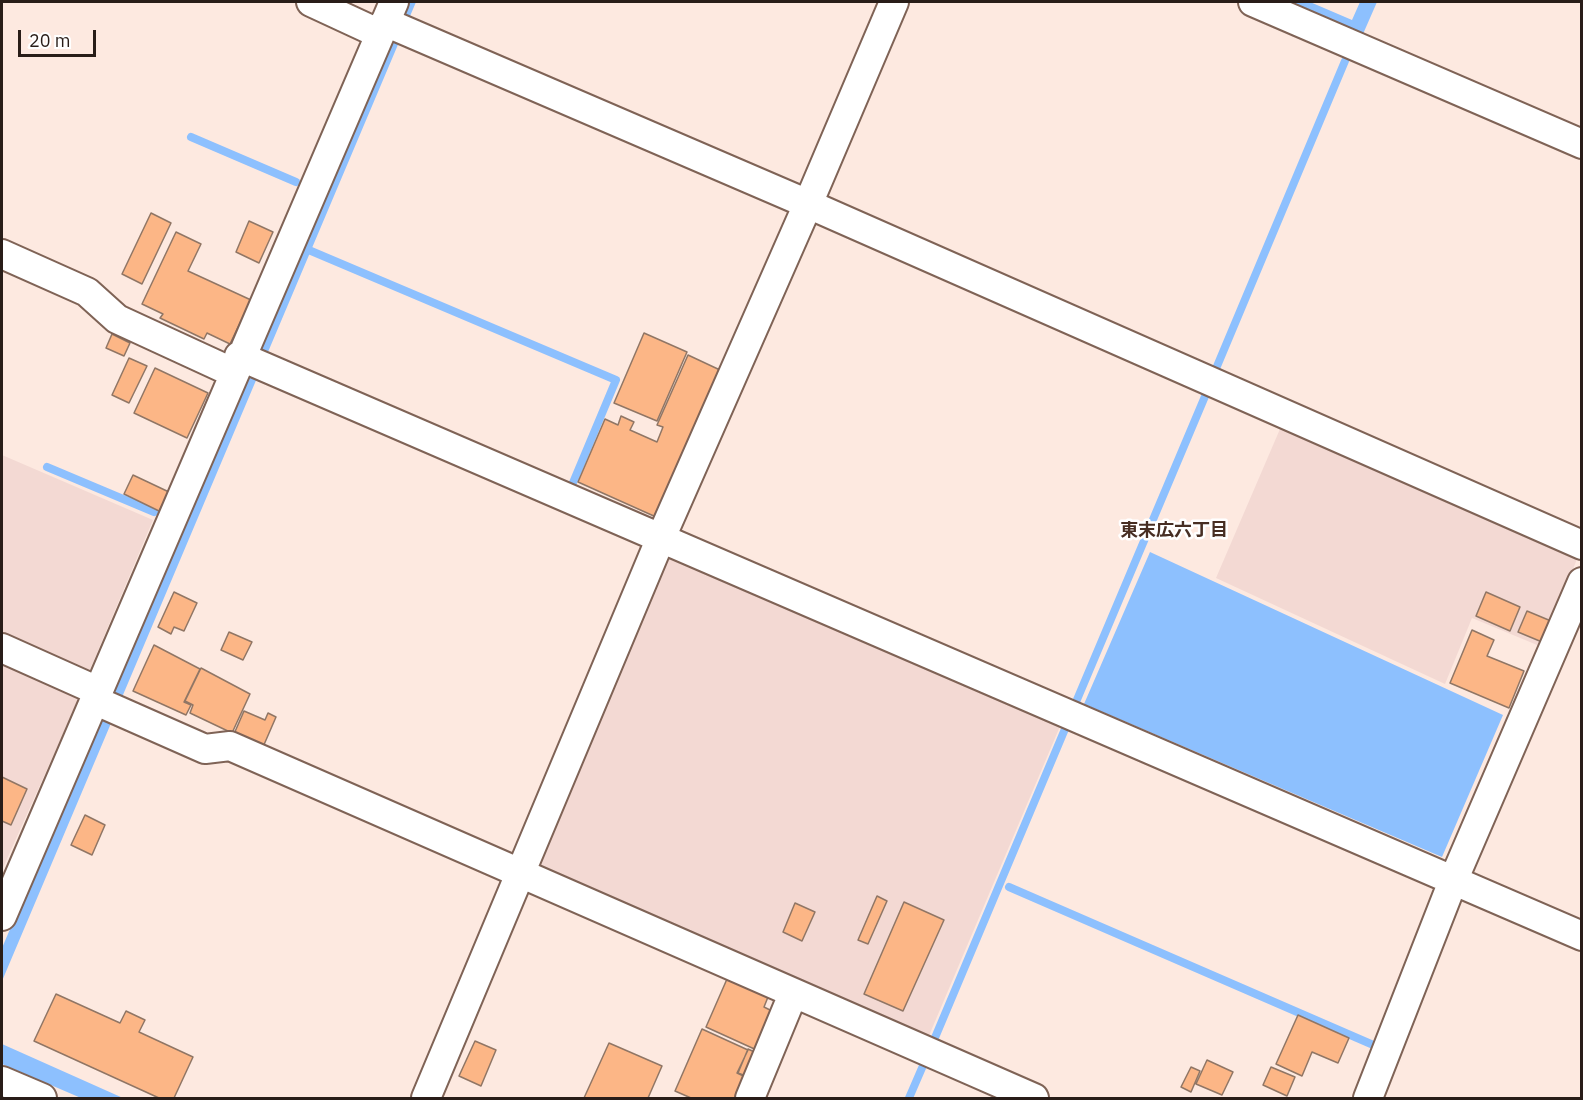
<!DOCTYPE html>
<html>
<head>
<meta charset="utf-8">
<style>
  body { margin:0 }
  #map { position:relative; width:1583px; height:1100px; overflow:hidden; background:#fde9e0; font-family:"IBM Plex Sans",sans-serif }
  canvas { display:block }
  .frame { position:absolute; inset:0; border:3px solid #291d18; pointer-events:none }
  .scale { position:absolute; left:18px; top:30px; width:78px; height:27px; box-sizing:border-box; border:3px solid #291d18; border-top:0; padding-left:8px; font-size:18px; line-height:21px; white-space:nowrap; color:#291d18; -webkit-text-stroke:4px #fff; paint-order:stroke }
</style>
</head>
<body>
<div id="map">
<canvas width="1583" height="1100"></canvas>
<div class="frame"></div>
<div class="scale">20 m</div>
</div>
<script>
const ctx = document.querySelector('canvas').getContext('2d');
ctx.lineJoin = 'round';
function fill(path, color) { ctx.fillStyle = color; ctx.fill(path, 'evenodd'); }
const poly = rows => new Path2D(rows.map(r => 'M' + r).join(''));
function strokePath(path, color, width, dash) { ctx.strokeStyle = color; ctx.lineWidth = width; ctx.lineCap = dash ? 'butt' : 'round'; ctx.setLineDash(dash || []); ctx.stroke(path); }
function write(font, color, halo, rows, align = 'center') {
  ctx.font = font + ' "IBM Plex Sans","Noto Sans JP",sans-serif'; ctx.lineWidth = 5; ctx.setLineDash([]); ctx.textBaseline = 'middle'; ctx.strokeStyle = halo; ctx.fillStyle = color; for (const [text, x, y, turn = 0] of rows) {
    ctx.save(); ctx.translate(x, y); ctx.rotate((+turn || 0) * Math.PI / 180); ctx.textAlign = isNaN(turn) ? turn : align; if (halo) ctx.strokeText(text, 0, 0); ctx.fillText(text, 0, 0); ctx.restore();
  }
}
const industrial = poly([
  [1283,422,1573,553,1577,559,1542,647,1472,618,1445,684,1216,578],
  [2,455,153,520,89,672,2,640],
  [665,556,1061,724,928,1038,541,873,535,862],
  [2,657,79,698,2,870]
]);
const water = poly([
  [403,2,416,2,2,981,2,948],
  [1287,2,1310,2,1352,20,1360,2,1377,2,1363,34],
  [1150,552,1503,715,1442,857,1084,704],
  [2,1044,123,1098,81,1098,2,1064]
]);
const stream = poly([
  [191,137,296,182],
  [304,248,616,380,572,485],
  [1215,371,1345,61],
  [47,467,154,512],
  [1076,702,1206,394],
  [1009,887,1371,1044],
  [934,1040,1065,729],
  [909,1098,925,1061]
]);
const building = poly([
  [151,213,171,223,142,284,122,274,151,213],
  [249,221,273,232,259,263,236,252,249,221],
  [176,232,201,244,188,271,251,300,230,344,207,333,204,339,160,318,163,314,142,304,176,232],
  [644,333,687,352,657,421,614,403,644,333],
  [112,334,130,343,124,356,106,348,112,334],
  [688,355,720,370,656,517,578,482,605,419,618,425,621,416,634,422,630,430,657,442,663,427,657,425,688,355],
  [129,358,147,366,129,403,112,395,129,358],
  [155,368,208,393,187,438,134,413,155,368],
  [133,475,169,492,159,511,124,494,133,475],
  [174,592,197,603,184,631,174,627,171,634,158,627,174,592],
  [1486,592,1520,607,1510,631,1476,616,1486,592],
  [1527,611,1551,621,1542,642,1518,632,1527,611],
  [1472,630,1494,640,1487,656,1524,671,1509,708,1450,683,1472,630],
  [229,632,252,642,243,660,221,650,229,632],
  [154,645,200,669,184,702,191,705,186,715,133,691,154,645],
  [201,668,250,694,232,733,190,713,193,705,185,701,201,668],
  [244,711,265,720,268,713,276,717,263,747,234,734,244,711],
  [2,777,27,789,11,825,2,821,2,777],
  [85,815,105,825,92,855,71,845,85,815],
  [877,896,887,901,868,944,858,940,877,896],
  [904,902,944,920,903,1011,864,994,904,902],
  [795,903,815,912,802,941,783,932,795,903],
  [727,979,768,997,764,1007,778,1014,761,1052,706,1027,727,979],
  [56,994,120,1023,126,1011,145,1020,139,1032,193,1057,174,1098,159,1098,34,1041,56,994],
  [1298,1015,1349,1038,1338,1063,1312,1052,1302,1076,1276,1064,1298,1015],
  [702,1029,748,1050,737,1073,750,1079,742,1098,691,1098,675,1091,702,1029],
  [475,1041,496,1050,481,1086,459,1076,475,1041],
  [609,1043,662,1066,648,1098,584,1098,609,1043],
  [748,1049,761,1055,751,1078,738,1073,748,1049],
  [1207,1060,1233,1072,1222,1095,1196,1084,1207,1060],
  [1191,1067,1200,1071,1191,1092,1181,1087,1191,1067],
  [1271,1067,1295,1077,1287,1096,1263,1085,1271,1067]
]);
const minor = poly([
  [311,2,380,34],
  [1253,2,1582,144],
  [385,22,808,204,1582,545],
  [2,254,87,292,117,319,232,372],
  [239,356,1582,936],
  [2,648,98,691],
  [94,700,205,749,230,746,1034,1098],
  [2,916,394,2],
  [2,1081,42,1098],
  [426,1098,660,540,808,204,894,2],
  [750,1098,793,994],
  [1368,1098,1453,881,1582,582]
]);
const neighbourhoodNames = [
  ["東末広六丁目",1174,531]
];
fill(industrial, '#f3d9d3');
fill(water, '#8dc0fe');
strokePath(stream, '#8dc0fe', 8);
fill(building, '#fcb686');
strokePath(building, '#907665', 1.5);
strokePath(minor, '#7f6356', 32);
strokePath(minor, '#fff', 28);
write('bold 18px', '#472e23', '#fff', neighbourhoodNames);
</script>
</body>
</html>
